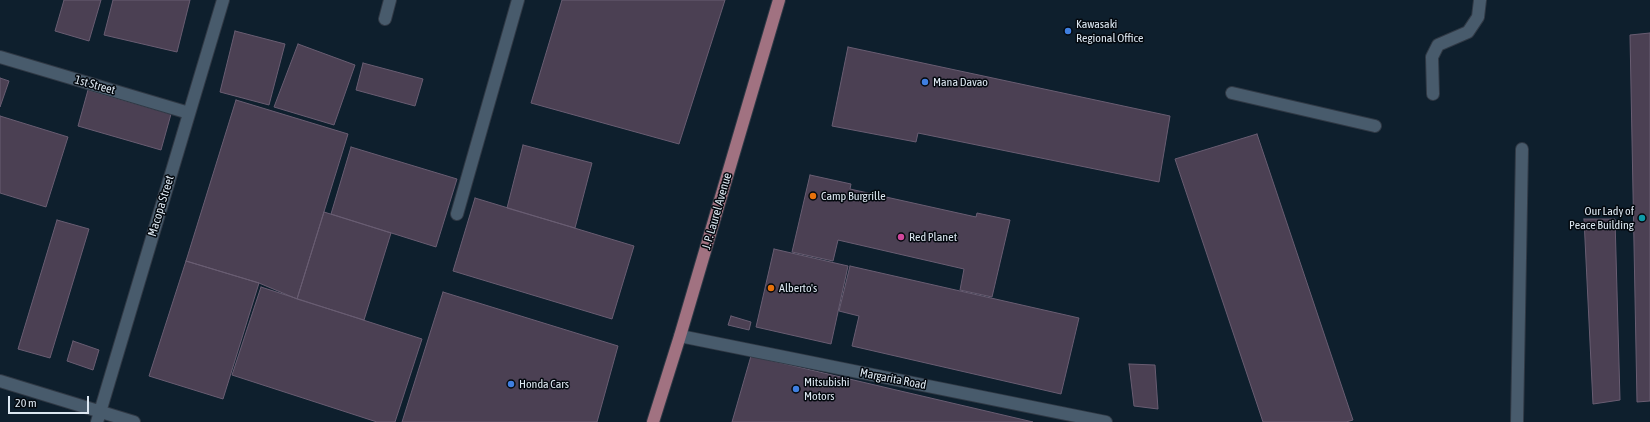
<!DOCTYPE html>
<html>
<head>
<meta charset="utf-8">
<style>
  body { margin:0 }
  #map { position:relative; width:1650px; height:422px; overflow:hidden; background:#0e1f2d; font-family:"Asap Condensed",sans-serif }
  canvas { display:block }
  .scale { position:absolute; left:8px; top:396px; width:81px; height:18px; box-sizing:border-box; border:2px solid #dce7f1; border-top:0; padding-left:5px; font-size:12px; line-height:14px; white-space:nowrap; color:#dce7f1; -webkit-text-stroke:3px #03080e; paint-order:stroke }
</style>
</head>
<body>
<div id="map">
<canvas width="1650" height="422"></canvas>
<div class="scale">20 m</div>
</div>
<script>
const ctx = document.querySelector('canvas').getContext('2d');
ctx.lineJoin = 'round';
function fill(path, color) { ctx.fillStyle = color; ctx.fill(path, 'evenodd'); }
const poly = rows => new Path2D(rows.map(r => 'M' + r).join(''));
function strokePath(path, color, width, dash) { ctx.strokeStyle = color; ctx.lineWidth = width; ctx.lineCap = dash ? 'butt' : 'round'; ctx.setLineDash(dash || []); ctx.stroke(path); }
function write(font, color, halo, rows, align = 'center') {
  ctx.font = font + ' "Asap Condensed",sans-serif'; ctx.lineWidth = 3; ctx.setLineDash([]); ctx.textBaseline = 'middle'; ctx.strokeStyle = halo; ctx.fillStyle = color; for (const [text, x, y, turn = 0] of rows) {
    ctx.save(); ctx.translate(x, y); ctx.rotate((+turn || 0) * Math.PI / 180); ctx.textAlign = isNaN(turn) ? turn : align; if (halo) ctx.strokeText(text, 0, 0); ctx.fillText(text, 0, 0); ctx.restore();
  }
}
const building = poly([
  [64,0,101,0,89,41,55,31,64,0],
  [113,0,190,0,177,52,104,35,113,0],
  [562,0,725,0,679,144,531,103,562,0],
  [235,31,285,44,269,105,220,92,235,31],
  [1650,33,1650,401,1637,402,1630,35,1650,33],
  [298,44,355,65,334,125,274,107,298,44],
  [848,47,1170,116,1159,182,918,133,916,142,832,126,848,47],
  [363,63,423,79,415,106,356,90,363,63],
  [0,78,9,81,0,107,0,78],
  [88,90,171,114,161,150,78,126,88,90],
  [236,100,348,134,297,299,259,283,186,261,236,100],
  [0,116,68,137,46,207,0,193,0,116],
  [1257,134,1353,420,1346,422,1263,422,1175,159,1257,134],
  [523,145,592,163,575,228,507,208,523,145],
  [351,147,457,179,436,247,331,214,351,147],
  [810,175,851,184,850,189,976,217,977,213,1010,220,992,297,960,290,964,269,838,240,833,261,792,252,810,175],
  [475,198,634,246,612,319,453,271,475,198],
  [324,212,391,233,364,320,297,299,324,212],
  [1584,219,1615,219,1620,400,1593,404,1584,219],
  [57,220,89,229,50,358,18,349,57,220],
  [774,249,848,266,831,344,756,327,774,249],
  [186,261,259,283,223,399,149,376,186,261],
  [850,266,1079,318,1061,394,852,346,859,316,839,311,850,266],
  [261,287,422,339,395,422,377,422,232,375,261,287],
  [443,292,618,346,597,422,402,422,443,292],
  [731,316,751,322,749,330,728,325,731,316],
  [73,341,99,350,93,370,67,361,73,341],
  [751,356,1033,422,732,422,751,356],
  [1129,364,1155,365,1158,409,1134,406,1129,364]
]);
const lane = poly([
  [385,19,390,0],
  [1232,93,1375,126]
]);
const street = poly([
  [0,57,189,113],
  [1433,94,1432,57,1438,45,1468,32,1478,17,1480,0],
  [457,214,518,0],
  [680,336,1106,422],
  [0,381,134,422],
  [97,422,223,0],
  [1517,422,1522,149]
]);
const primary = poly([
  [653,422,680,336,779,0]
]);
const markers = [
  [1068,31,4,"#3f7fe0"],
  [925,82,4,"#3f7fe0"],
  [813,196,4,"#e8710a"],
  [1642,218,4,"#0f9aa8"],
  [901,237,4,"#d1479c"],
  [771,288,4,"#e8710a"],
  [511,384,4,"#3f7fe0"],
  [796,389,4,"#3f7fe0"]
];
const poiNames = [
  ["Kawasaki",1076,24],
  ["Regional Office",1076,38],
  ["Mana Davao",933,82],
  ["Camp Burgrille",821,196],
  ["Our Lady of",1634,211,"right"],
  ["Peace Building",1634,225,"right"],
  ["Red Planet",909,237],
  ["Alberto's",779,288],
  ["Mitsubishi",804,382],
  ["Motors",804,396],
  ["Honda Cars",519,384]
];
const streetNames = [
  ["1st Street",95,85,16],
  ["Macopa Street",161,206,-73],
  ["J. P. Laurel Avenue",717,211,-74],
  ["Margarita Road",893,379,11]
];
fill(building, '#4b4053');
strokePath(building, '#695d72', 1);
strokePath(lane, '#303945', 14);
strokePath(street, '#303945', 14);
strokePath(primary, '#303945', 14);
strokePath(lane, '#485b6c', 12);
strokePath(street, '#485b6c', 12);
strokePath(primary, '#a17281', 12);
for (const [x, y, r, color] of markers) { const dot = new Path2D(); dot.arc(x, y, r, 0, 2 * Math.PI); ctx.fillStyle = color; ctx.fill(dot); strokePath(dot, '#03080e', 1.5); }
write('12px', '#dce7f1', '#03080e', poiNames, 'left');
write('12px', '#dce7f1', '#03080e', streetNames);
</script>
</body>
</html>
